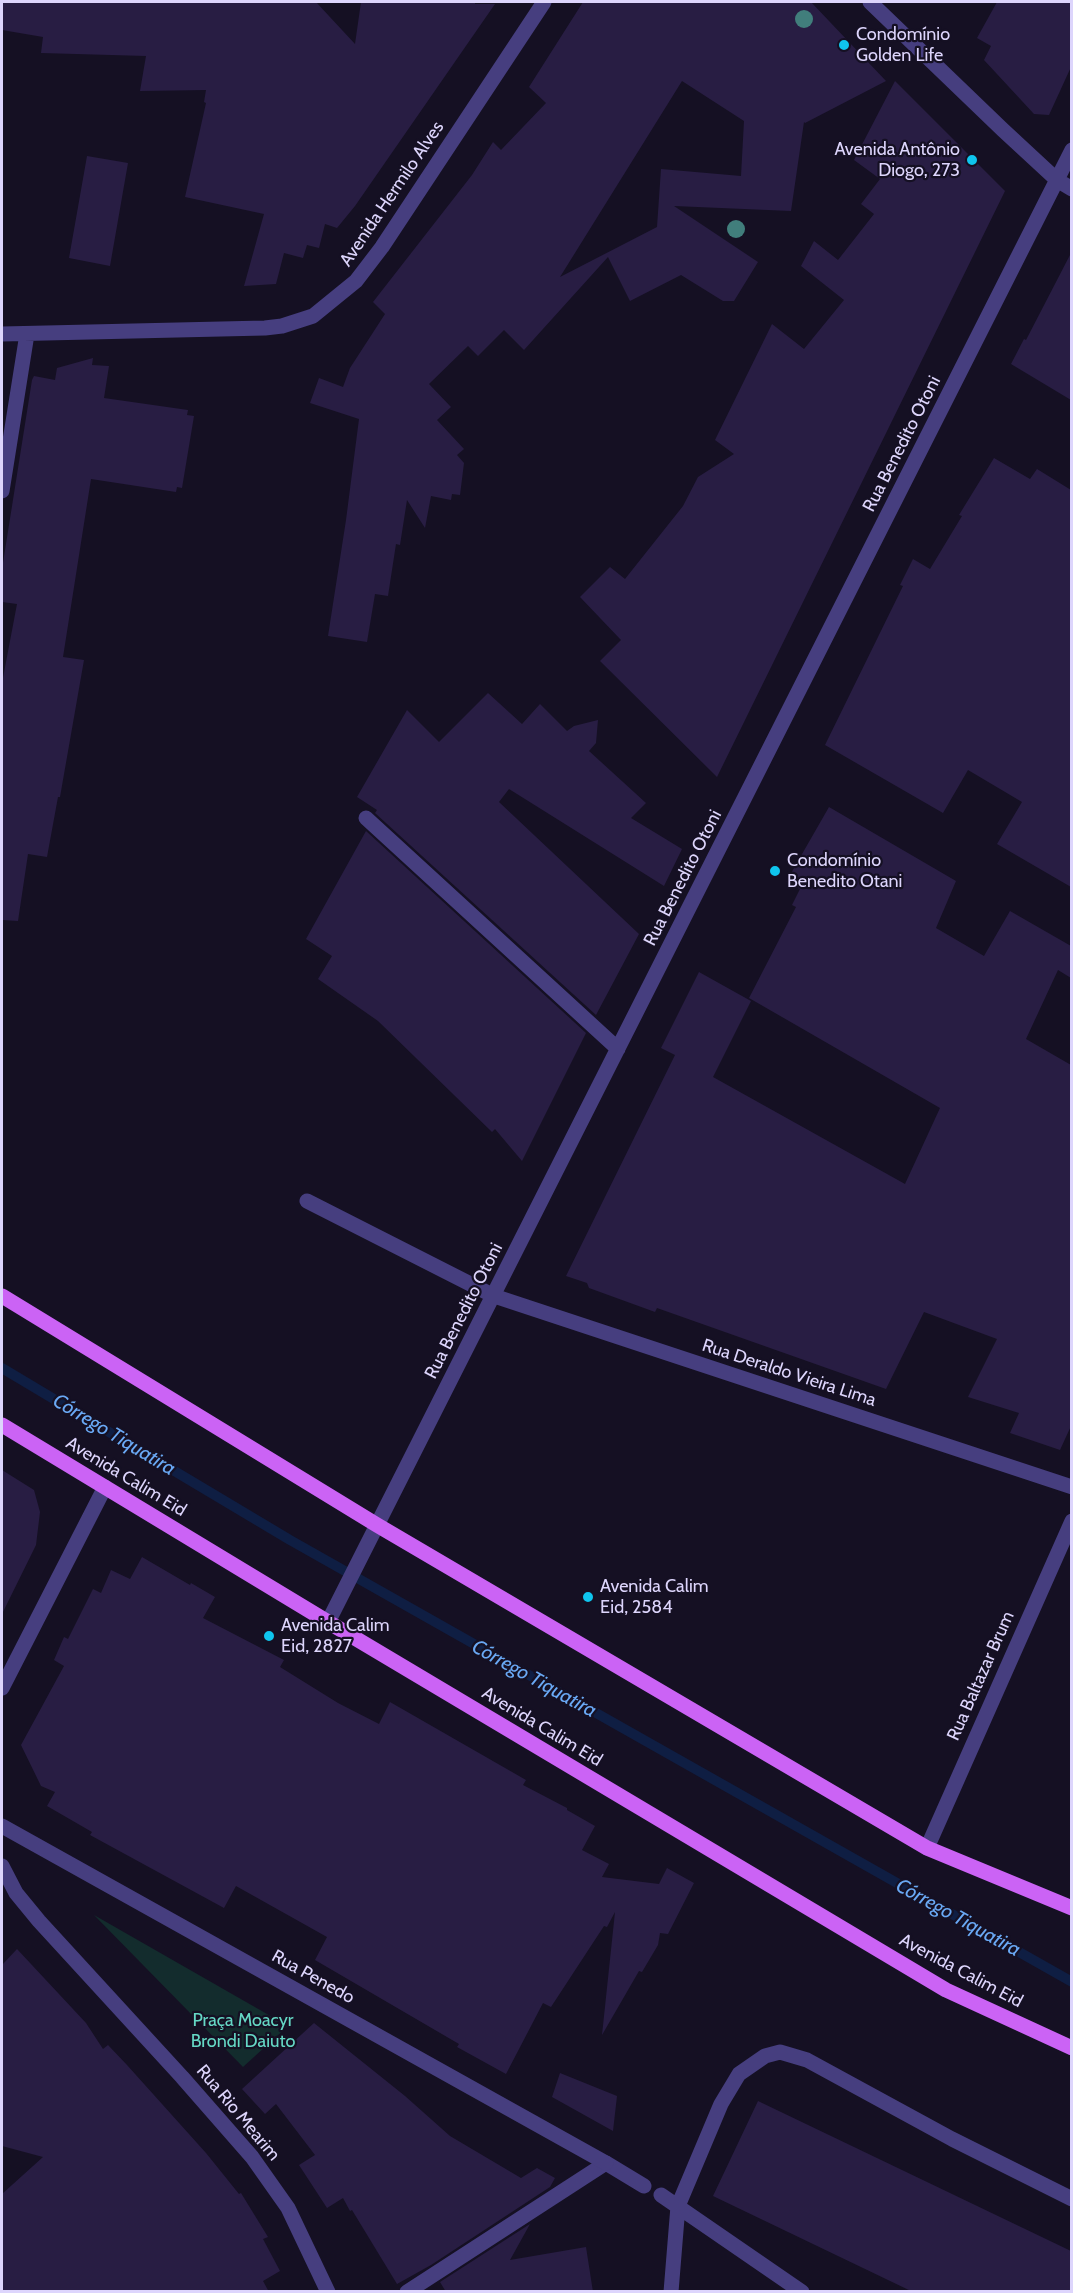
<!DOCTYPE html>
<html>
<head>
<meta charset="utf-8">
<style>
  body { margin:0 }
  #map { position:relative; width:1073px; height:2293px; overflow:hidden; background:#151023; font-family:Cabin,sans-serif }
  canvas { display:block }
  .frame { position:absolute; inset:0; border:3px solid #ddd5fc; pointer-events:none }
</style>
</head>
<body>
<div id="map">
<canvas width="1073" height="2293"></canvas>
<div class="frame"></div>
</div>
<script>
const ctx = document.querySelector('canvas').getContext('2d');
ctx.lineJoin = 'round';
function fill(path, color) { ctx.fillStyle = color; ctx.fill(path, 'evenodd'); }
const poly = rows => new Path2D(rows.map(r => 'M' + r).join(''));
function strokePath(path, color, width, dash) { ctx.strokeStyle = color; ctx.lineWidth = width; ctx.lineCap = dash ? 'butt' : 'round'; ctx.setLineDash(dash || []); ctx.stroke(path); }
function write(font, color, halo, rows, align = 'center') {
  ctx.font = font + ' Cabin,sans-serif'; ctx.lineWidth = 4.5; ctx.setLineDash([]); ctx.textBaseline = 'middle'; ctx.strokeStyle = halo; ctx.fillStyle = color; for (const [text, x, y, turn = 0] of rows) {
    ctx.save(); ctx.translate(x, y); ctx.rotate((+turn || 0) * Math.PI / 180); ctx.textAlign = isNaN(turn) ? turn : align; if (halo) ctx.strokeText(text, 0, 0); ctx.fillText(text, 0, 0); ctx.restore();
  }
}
const green = poly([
  [94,1915,288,2026,243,2067]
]);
const stream = poly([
  [2,1368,290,1540,1072,1982]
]);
const building = poly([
  [2,2,316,2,355,44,361,2,475,2,475,4,495,4,355,206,337,228,325,224,319,248,307,245,303,258,284,253,276,284,244,286,264,214,185,197,206,103,204,102,206,90,140,91,146,56,41,53,43,37,2,30],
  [583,2,811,2,886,81,805,123,804,122,791,211,674,206,758,262,734,301,723,301,681,275,630,301,608,257,524,350,504,330,478,356,468,346,429,384,451,407,437,420,464,449,457,455,464,463,460,495,452,494,451,500,431,496,425,528,407,500,400,545,396,544,388,596,375,594,367,642,328,636,346,520,359,419,310,403,319,378,343,387,350,368,385,314,373,302,472,175,493,142,501,150,546,103,529,87],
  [682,81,744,121,741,176,661,169,657,227,560,277],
  [997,2,1071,2,1071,67,1049,115,1034,114,984,60,991,46,977,38],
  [895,81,1005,191,717,777,600,661,621,640,580,597,610,567,625,579,683,506,698,477,734,454,715,440,772,324,804,349,844,300,801,266,814,241,838,260,874,214,861,204,880,179,854,160],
  [87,156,128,163,110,266,69,258],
  [1071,253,1071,400,1011,364,1024,339,1026,340],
  [93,358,92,365,109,366,104,398,188,410,187,415,194,416,182,488,177,487,176,492,91,479,63,657,84,660,60,797,58,797,47,857,28,854,18,921,2,920,2,683,17,604,2,602,2,569,32,380,34,376,55,380,57,368],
  [994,458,1030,479,1037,469,1071,490,1071,887,997,844,1022,802,968,770,943,813,825,745,903,586,900,585,913,559,930,569,962,516,959,515],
  [488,693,522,724,540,704,567,731,574,726,598,720,596,743,589,751,646,803,631,818,682,849,664,886,509,789,499,802,639,934,596,1015,375,813,377,810,357,797,407,710,439,742],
  [829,807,956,881,936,928,984,956,1010,911,1071,946,1071,978,1058,970,1026,1039,1071,1065,1071,1426,1060,1450,1010,1433,1019,1413,968,1397,997,1339,924,1312,886,1389,657,1308,655,1312,589,1288,587,1283,566,1276,675,1055,661,1048,699,972,751,1001,713,1077,905,1184,940,1108,749,998,796,907,792,905,800,889,786,882],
  [366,831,586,1033,522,1161,495,1129,492,1132,378,1021,318,979,332,956,306,939],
  [2,1470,34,1490,40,1512,36,1545,2,1614],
  [142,1557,190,1585,191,1583,215,1597,203,1618,284,1660,280,1667,338,1703,379,1724,390,1702,526,1780,523,1785,567,1808,567,1810,595,1826,582,1850,609,1864,602,1877,659,1884,667,1868,694,1883,668,1934,660,1933,658,1945,642,1972,639,1971,602,2035,615,1912,607,1927,604,1926,551,2007,543,2003,506,2074,457,2047,459,2044,315,1960,327,1937,236,1886,224,1908,90,1835,92,1832,47,1806,55,1792,41,1786,21,1745,64,1666,54,1660,64,1637,68,1639,93,1589,101,1593,111,1570,130,1579],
  [17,1949,86,2023,103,2049,108,2045,127,2065,206,2153,239,2194,241,2193,268,2237,263,2239,280,2271,263,2281,269,2292,2,2292,2,2194,43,2157,2,2146,2,1965],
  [314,2023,405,2096,450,2136,521,2178,537,2168,555,2178,550,2187,431,2265,397,2284,352,2210,350,2211,343,2198,327,2208,299,2165,315,2155,276,2104,265,2114,242,2089],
  [560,2073,617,2096,613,2131,552,2097],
  [758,2101,1071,2251,1071,2292,913,2292,713,2196],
  [530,2224,510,2260,586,2247,593,2292,446,2292,440,2282]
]);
const lane = poly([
  [307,1201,494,1296],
  [661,2195,802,2292],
  [407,2292,606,2163,644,2186],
  [671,2292,678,2206,721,2104,739,2074,765,2056,780,2052,807,2060,952,2139,1072,2199]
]);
const street = poly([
  [870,2,1003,130,1057,180,1072,189],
  [2,334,265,328,282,326,313,316,356,281,382,247,544,2],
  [2,491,27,334],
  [366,818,618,1049],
  [494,1296,1072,1487],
  [328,1622,1072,150],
  [2,1688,105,1487],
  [2,1826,606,2163],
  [927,1848,1072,1521],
  [2,1866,16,1893,39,1921,182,2077,252,2157,288,2208,328,2292]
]);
const primary = poly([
  [2,1296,377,1525,927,1848,1072,1908],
  [2,1425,328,1622,946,1990,1072,2048]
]);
const trees = [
  [804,19],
  [736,229]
];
const markers = [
  [844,45,6,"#0fc5ee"],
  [972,160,6,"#0fc5ee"],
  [775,871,6,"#0fc5ee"],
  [588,1597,6,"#0fc5ee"],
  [269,1636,6,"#0fc5ee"]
];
const poiNames = [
  ["Condomínio",856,35],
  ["Golden Life",856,56],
  ["Avenida Antônio",960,150,"right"],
  ["Diogo, 273",960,171,"right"],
  ["Condomínio",787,861],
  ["Benedito Otani",787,882],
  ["Avenida Calim",600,1587],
  ["Eid, 2584",600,1608],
  ["Avenida Calim",281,1626],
  ["Eid, 2827",281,1647]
];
const streetNames = [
  ["Avenida Hermilo Alves",392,194,-56],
  ["Rua Benedito Otoni",902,444,-63],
  ["Rua Benedito Otoni",683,878,-63],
  ["Rua Benedito Otoni",464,1311,-63],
  ["Rua Deraldo Vieira Lima",789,1373,18],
  ["Avenida Calim Eid",126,1477,31],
  ["Rua Baltazar Brum",981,1676,-66],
  ["Avenida Calim Eid",542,1727,31],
  ["Avenida Calim Eid",961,1971,28],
  ["Rua Penedo",313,1977,29],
  ["Rua Rio Mearim",238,2113,50]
];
const parkNames = [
  ["Praça Moacyr",243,2021],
  ["Brondi Daiuto",243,2042]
];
const waterNames = [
  ["Córrego Tiquatira",114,1435,31],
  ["Córrego Tiquatira",534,1679,29],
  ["Córrego Tiquatira",958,1918,29]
];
fill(green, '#132c2d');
strokePath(stream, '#0f1e43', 10);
fill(building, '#281d43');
strokePath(lane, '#463e7f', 15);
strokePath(street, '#463e7f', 15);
strokePath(primary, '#cb63f5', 15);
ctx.fillStyle = '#417e7c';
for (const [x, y] of trees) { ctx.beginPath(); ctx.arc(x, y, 9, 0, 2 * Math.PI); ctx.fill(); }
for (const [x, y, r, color] of markers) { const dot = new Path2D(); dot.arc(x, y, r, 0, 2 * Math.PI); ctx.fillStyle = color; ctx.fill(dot); strokePath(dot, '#151023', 2); }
write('18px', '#ddd5fc', '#151023', poiNames, 'left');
write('18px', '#ddd5fc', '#151023', streetNames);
write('18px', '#65d8c5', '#151023', parkNames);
write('italic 20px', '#6aa9f5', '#151023', waterNames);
</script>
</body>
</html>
